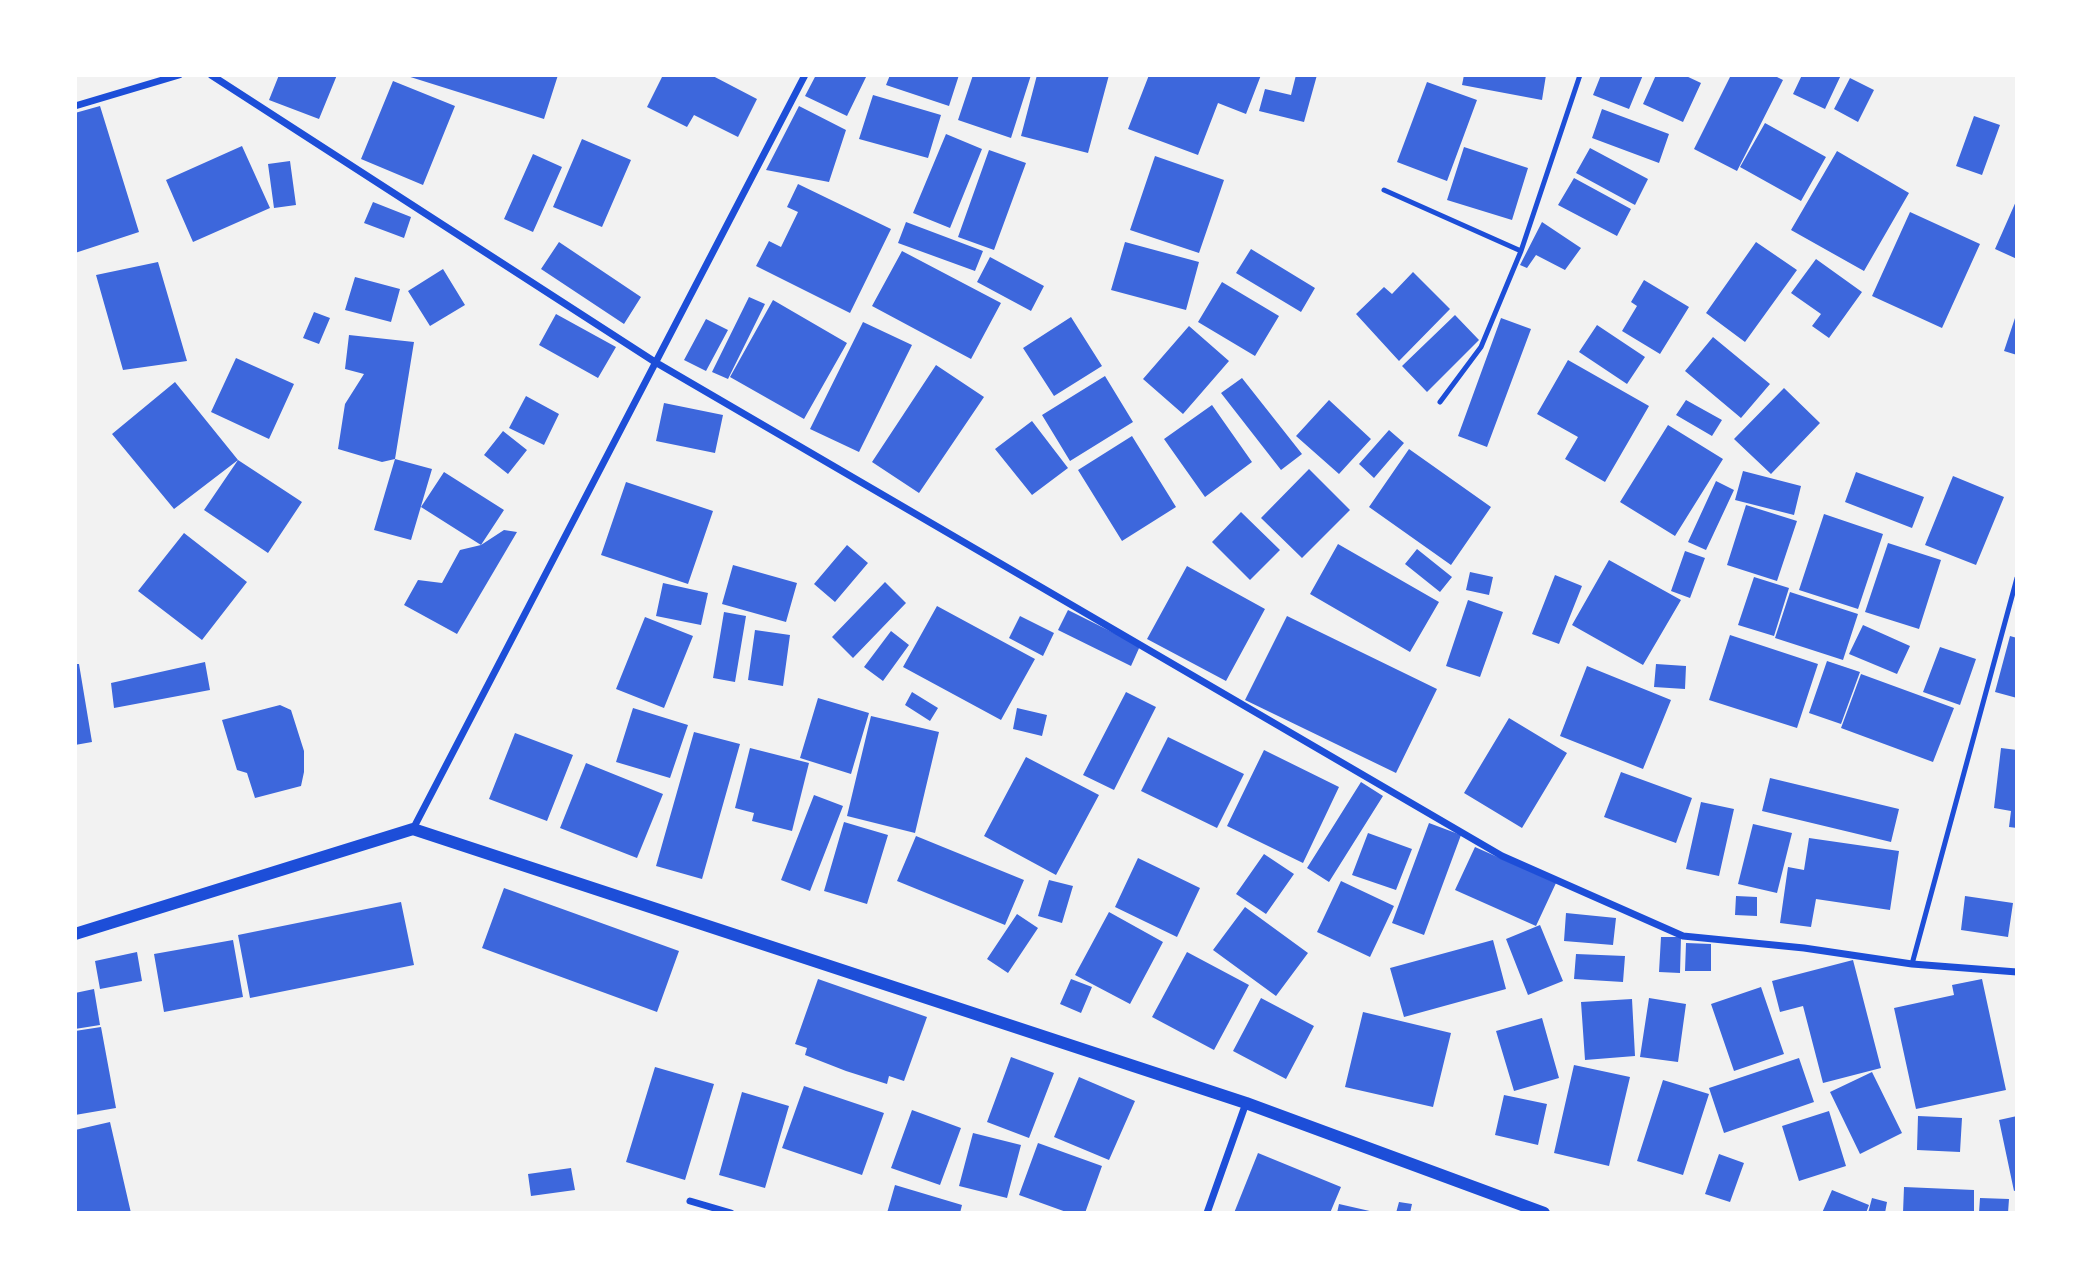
<!DOCTYPE html>
<html>
<head>
<meta charset="utf-8">
<style>
  body { margin:0 }
  #map { position:relative; width:2092px; height:1288px; overflow:hidden; background:#f2f2f2; font-family:Poppins,sans-serif }
  canvas { display:block }
  .frame { position:absolute; inset:0; border:77px solid #fff; pointer-events:none }
</style>
</head>
<body>
<div id="map">
<canvas width="2092" height="1288"></canvas>
<div class="frame"></div>
</div>
<script>
const ctx = document.querySelector('canvas').getContext('2d');
ctx.lineJoin = 'round';
function fill(path, color) { ctx.fillStyle = color; ctx.fill(path, 'evenodd'); }
const poly = rows => new Path2D(rows.map(r => 'M' + r).join(''));
function strokePath(path, color, width, dash) { ctx.strokeStyle = color; ctx.lineWidth = width; ctx.lineCap = dash ? 'butt' : 'round'; ctx.setLineDash(dash || []); ctx.stroke(path); }
const building = poly([
  [279,75,337,75,319,119,269,100],
  [404,75,558,75,544,119],
  [663,75,711,75,757,99,738,137,694,115,687,127,647,107],
  [816,75,867,75,847,116,805,96],
  [890,75,959,75,949,106,886,85],
  [973,75,1031,75,1011,138,958,120],
  [1037,75,1109,75,1088,153,1021,136],
  [1149,75,1261,75,1246,114,1218,103,1198,155,1128,129],
  [1296,75,1317,75,1304,122,1259,111,1265,89,1291,95],
  [1464,75,1546,75,1542,100,1462,85],
  [1601,75,1643,75,1629,109,1593,95],
  [1656,75,1684,75,1701,83,1683,122,1643,104],
  [1731,75,1773,75,1783,80,1737,171,1694,149],
  [1802,75,1841,75,1825,109,1793,94],
  [1850,78,1874,90,1858,122,1834,109],
  [393,81,455,106,423,185,361,159],
  [1427,82,1477,100,1447,181,1397,162],
  [873,95,941,115,928,158,859,139],
  [100,106,139,232,75,253,75,113],
  [799,106,846,130,829,182,766,170],
  [1602,109,1669,134,1659,163,1592,138],
  [1974,116,2000,125,1982,175,1956,166],
  [1765,123,1826,157,1801,201,1740,167],
  [946,134,982,149,950,228,913,213],
  [582,139,631,160,602,227,553,207],
  [242,146,270,208,193,242,166,180],
  [1464,147,1528,168,1512,220,1447,200],
  [1590,148,1648,179,1635,205,1576,173],
  [989,150,1026,163,994,250,958,237],
  [1837,151,1909,193,1864,271,1791,230],
  [533,154,562,167,533,232,504,219],
  [1155,156,1224,180,1199,253,1130,230],
  [290,161,296,205,274,208,268,164],
  [1574,178,1631,209,1617,236,1558,205],
  [798,184,891,229,850,313,756,266,769,241,781,247,798,212,787,207],
  [2017,199,2017,259,1995,249],
  [373,202,411,217,404,238,364,223],
  [1910,212,1980,244,1942,328,1872,296],
  [906,222,983,251,975,271,898,243],
  [1542,222,1581,248,1565,270,1536,255,1527,268,1520,265],
  [559,242,641,297,624,324,541,269],
  [1125,242,1199,262,1186,310,1111,290],
  [1756,242,1797,270,1745,342,1706,313],
  [1251,249,1315,288,1301,312,1236,273],
  [902,251,1001,303,971,359,872,306],
  [990,257,1044,286,1031,311,977,282],
  [1816,259,1862,292,1829,338,1812,326,1821,314,1791,293],
  [158,262,187,361,123,370,96,275],
  [443,269,465,305,430,326,408,291],
  [1413,272,1450,309,1399,361,1356,314,1384,287,1392,294],
  [355,277,400,289,391,322,345,310],
  [1644,280,1689,307,1660,354,1622,331,1637,306,1631,302],
  [1222,282,1279,316,1255,356,1198,322],
  [749,297,765,304,728,379,712,372],
  [773,300,847,343,804,419,730,377],
  [314,312,330,318,319,344,303,338],
  [556,314,616,347,598,378,539,345],
  [1455,315,1479,340,1427,392,1402,366],
  [2016,315,2017,315,2017,355,2004,351],
  [1071,317,1102,366,1054,396,1023,348],
  [1501,318,1531,329,1487,447,1458,436],
  [706,319,728,330,706,371,684,360],
  [863,322,912,345,859,452,810,429],
  [1597,325,1645,357,1627,384,1579,352],
  [1189,326,1229,361,1183,414,1143,379],
  [349,335,414,342,395,459,382,462,338,449,345,404,364,374,345,369],
  [1713,337,1770,384,1741,418,1685,371],
  [236,358,294,384,269,439,211,412],
  [1568,360,1649,406,1605,482,1565,459,1578,437,1537,414],
  [936,365,984,397,919,493,872,462],
  [1105,376,1133,422,1070,461,1042,415],
  [1242,378,1302,454,1281,470,1221,393],
  [175,382,238,460,174,509,112,434],
  [1784,388,1820,423,1771,474,1734,439],
  [526,396,559,414,544,445,509,428],
  [1329,400,1371,439,1339,474,1296,436],
  [1686,400,1722,420,1712,436,1676,415],
  [664,403,723,415,715,453,656,441],
  [1212,405,1252,462,1205,497,1164,439],
  [1032,421,1068,468,1032,495,995,449],
  [1668,425,1723,459,1675,536,1620,502],
  [1389,430,1404,443,1374,478,1359,464],
  [503,431,527,450,508,474,484,455],
  [1132,436,1176,507,1122,541,1078,470],
  [1409,449,1491,507,1451,565,1369,507],
  [395,459,432,469,411,540,374,530],
  [238,460,302,502,268,553,204,510],
  [1309,469,1350,510,1302,558,1261,518],
  [1743,471,1801,486,1794,515,1735,500],
  [444,472,504,510,481,545,421,507],
  [1856,472,1924,497,1912,528,1845,502],
  [1953,476,2004,497,1976,565,1925,545],
  [1716,481,1734,490,1706,550,1688,542],
  [626,482,713,511,688,584,601,555],
  [1746,505,1797,521,1777,581,1727,565],
  [1241,512,1280,550,1250,580,1212,542],
  [1824,514,1883,534,1858,609,1799,590],
  [504,530,517,532,457,634,404,605,418,580,442,583,460,550,481,545],
  [184,533,247,582,202,640,138,591],
  [1888,543,1941,560,1919,629,1865,612],
  [1338,544,1439,602,1410,652,1310,594],
  [847,545,868,563,835,602,814,584],
  [1417,549,1452,577,1440,592,1405,564],
  [1685,551,1705,558,1690,598,1671,591],
  [1609,560,1681,600,1643,665,1572,625],
  [733,565,797,583,786,622,722,604],
  [1187,566,1265,609,1226,681,1147,639],
  [1470,572,1493,577,1489,595,1466,590],
  [1555,575,1582,586,1559,644,1532,634],
  [1754,577,1789,588,1774,636,1738,625],
  [885,582,906,603,853,658,832,637],
  [663,583,708,593,701,625,656,616],
  [1790,592,1858,614,1843,660,1775,638],
  [1468,600,1503,612,1480,677,1446,666],
  [937,606,1035,659,1001,720,903,667],
  [1068,610,1140,646,1131,666,1058,630],
  [724,612,746,616,735,682,713,678],
  [1020,616,1054,633,1043,656,1009,638],
  [1287,616,1437,689,1396,773,1245,700],
  [645,617,693,636,664,708,616,689],
  [1863,625,1910,646,1897,674,1849,654],
  [755,630,790,635,783,686,748,680],
  [891,631,909,645,883,681,864,667],
  [1730,635,1818,664,1797,728,1709,700],
  [2010,636,2017,638,2017,698,1995,692],
  [1940,647,1976,659,1960,705,1923,692],
  [1827,661,1860,672,1841,724,1809,713],
  [205,662,210,690,114,708,111,683],
  [75,664,79,664,92,742,75,745],
  [1656,664,1686,666,1685,689,1654,687],
  [1587,666,1671,700,1643,769,1560,736],
  [1861,674,1954,708,1933,762,1841,728],
  [912,692,938,708,930,721,905,705],
  [1126,692,1156,707,1114,790,1083,775],
  [818,698,869,713,851,774,800,758],
  [280,705,291,710,304,751,304,772,301,786,255,798,247,773,237,770,222,720],
  [633,708,688,725,670,778,616,762],
  [1017,708,1047,715,1042,736,1013,729],
  [871,716,939,732,915,833,847,816],
  [1509,718,1567,753,1522,828,1464,793],
  [694,732,740,744,702,879,656,866],
  [515,733,573,755,547,821,489,799],
  [1168,737,1244,774,1217,828,1141,791],
  [750,748,809,763,792,831,752,821,754,813,735,808],
  [2001,748,2017,750,2017,828,2009,827,2011,811,1994,808],
  [1264,750,1339,787,1303,863,1227,826],
  [1026,757,1099,795,1056,875,984,836],
  [586,763,663,794,637,858,560,828],
  [1621,772,1692,798,1676,843,1604,817],
  [1770,778,1899,809,1891,842,1762,811],
  [1361,782,1383,796,1329,882,1307,868],
  [814,795,843,806,810,891,781,880],
  [1701,802,1734,809,1719,876,1686,869],
  [844,822,888,835,867,904,824,891],
  [1429,823,1461,835,1424,935,1392,923],
  [1753,824,1792,833,1777,893,1738,884],
  [1368,833,1412,849,1396,890,1352,875],
  [916,836,1024,880,1005,925,897,881],
  [1809,838,1899,851,1890,910,1816,899,1811,927,1780,923,1788,867,1804,870],
  [1475,847,1556,883,1536,926,1455,890],
  [1264,854,1294,874,1266,914,1236,894],
  [1138,858,1200,888,1177,937,1115,907],
  [1049,880,1073,886,1062,923,1038,916],
  [1341,881,1394,906,1370,957,1317,932],
  [504,888,679,951,657,1012,482,948],
  [1736,896,1757,897,1757,916,1735,915],
  [1965,896,2013,903,2008,937,1961,930],
  [401,902,414,965,250,998,238,935],
  [1245,907,1308,953,1276,996,1213,950],
  [1109,912,1163,942,1130,1004,1075,975],
  [1566,913,1616,918,1613,945,1564,941],
  [1017,914,1038,928,1008,973,987,959],
  [1540,925,1563,981,1528,995,1506,939],
  [1661,937,1681,937,1680,973,1659,972],
  [233,940,243,997,164,1012,154,954],
  [1493,940,1506,989,1404,1017,1390,968],
  [1686,943,1711,944,1711,971,1685,971],
  [137,952,142,981,100,989,95,961],
  [1187,952,1249,985,1214,1050,1152,1017],
  [1576,954,1625,956,1623,982,1574,979],
  [1853,960,1881,1068,1823,1083,1803,1006,1780,1012,1772,981],
  [818,979,927,1017,904,1081,889,1076,887,1084,846,1071,805,1055,807,1048,795,1044],
  [1071,979,1092,987,1081,1013,1060,1004],
  [1982,979,2006,1090,1916,1109,1894,1008,1954,995,1952,985],
  [1761,987,1784,1054,1734,1071,1711,1004],
  [94,989,100,1025,75,1029,75,993],
  [1261,998,1314,1026,1286,1079,1233,1051],
  [1649,998,1686,1004,1678,1062,1640,1057],
  [1632,999,1635,1056,1585,1060,1581,1002],
  [1363,1012,1451,1033,1433,1107,1345,1087],
  [1542,1018,1559,1078,1514,1091,1496,1031],
  [101,1027,116,1108,75,1115,75,1031],
  [1011,1057,1054,1073,1029,1138,987,1122],
  [1799,1058,1814,1102,1724,1133,1709,1088],
  [1574,1065,1630,1077,1609,1166,1554,1153],
  [655,1067,714,1084,685,1180,626,1162],
  [1872,1072,1902,1133,1860,1154,1830,1092],
  [1079,1077,1135,1101,1109,1160,1054,1137],
  [1663,1080,1709,1094,1683,1175,1637,1161],
  [804,1086,884,1113,862,1175,782,1148],
  [742,1092,789,1106,765,1188,719,1175],
  [1504,1095,1547,1104,1538,1145,1495,1135],
  [912,1110,961,1128,940,1185,891,1168],
  [1829,1111,1846,1166,1799,1181,1782,1126],
  [1918,1116,1962,1118,1960,1152,1917,1150],
  [2017,1116,2017,1190,2014,1191,1999,1120],
  [110,1122,131,1213,75,1213,75,1130],
  [973,1133,1021,1145,1007,1198,959,1186],
  [1038,1143,1102,1166,1085,1213,1069,1213,1019,1195],
  [1258,1153,1341,1187,1330,1213,1234,1213],
  [1719,1154,1744,1163,1730,1202,1705,1194],
  [571,1168,575,1190,531,1196,528,1174],
  [895,1185,962,1205,960,1213,887,1213],
  [1904,1187,1974,1190,1974,1213,1903,1213],
  [1832,1190,1869,1205,1866,1213,1822,1213],
  [1872,1198,1887,1202,1885,1213,1868,1213],
  [1980,1198,2009,1199,2008,1213,1979,1213],
  [1399,1202,1412,1204,1410,1213,1396,1213],
  [1339,1204,1374,1212,1374,1213,1337,1213]
]);
const service = poly([
  [1384,190,1521,251],
  [1440,402,1481,347,1521,251,1580,75],
  [1912,964,2017,578]
]);
const minor = poly([
  [211,75,655,362,1502,856,1683,936,1804,948,1912,964,2017,972],
  [75,106,179,75],
  [413,829,805,75],
  [690,1201,731,1213],
  [1207,1213,1246,1103]
]);
const tertiary = poly([
  [75,934,413,829,1246,1103,1544,1213]
]);
fill(building, '#3d67dc');
strokePath(service, '#1d4ed8', 5);
strokePath(minor, '#1d4ed8', 7);
strokePath(tertiary, '#1d4ed8', 12);
</script>
</body>
</html>
